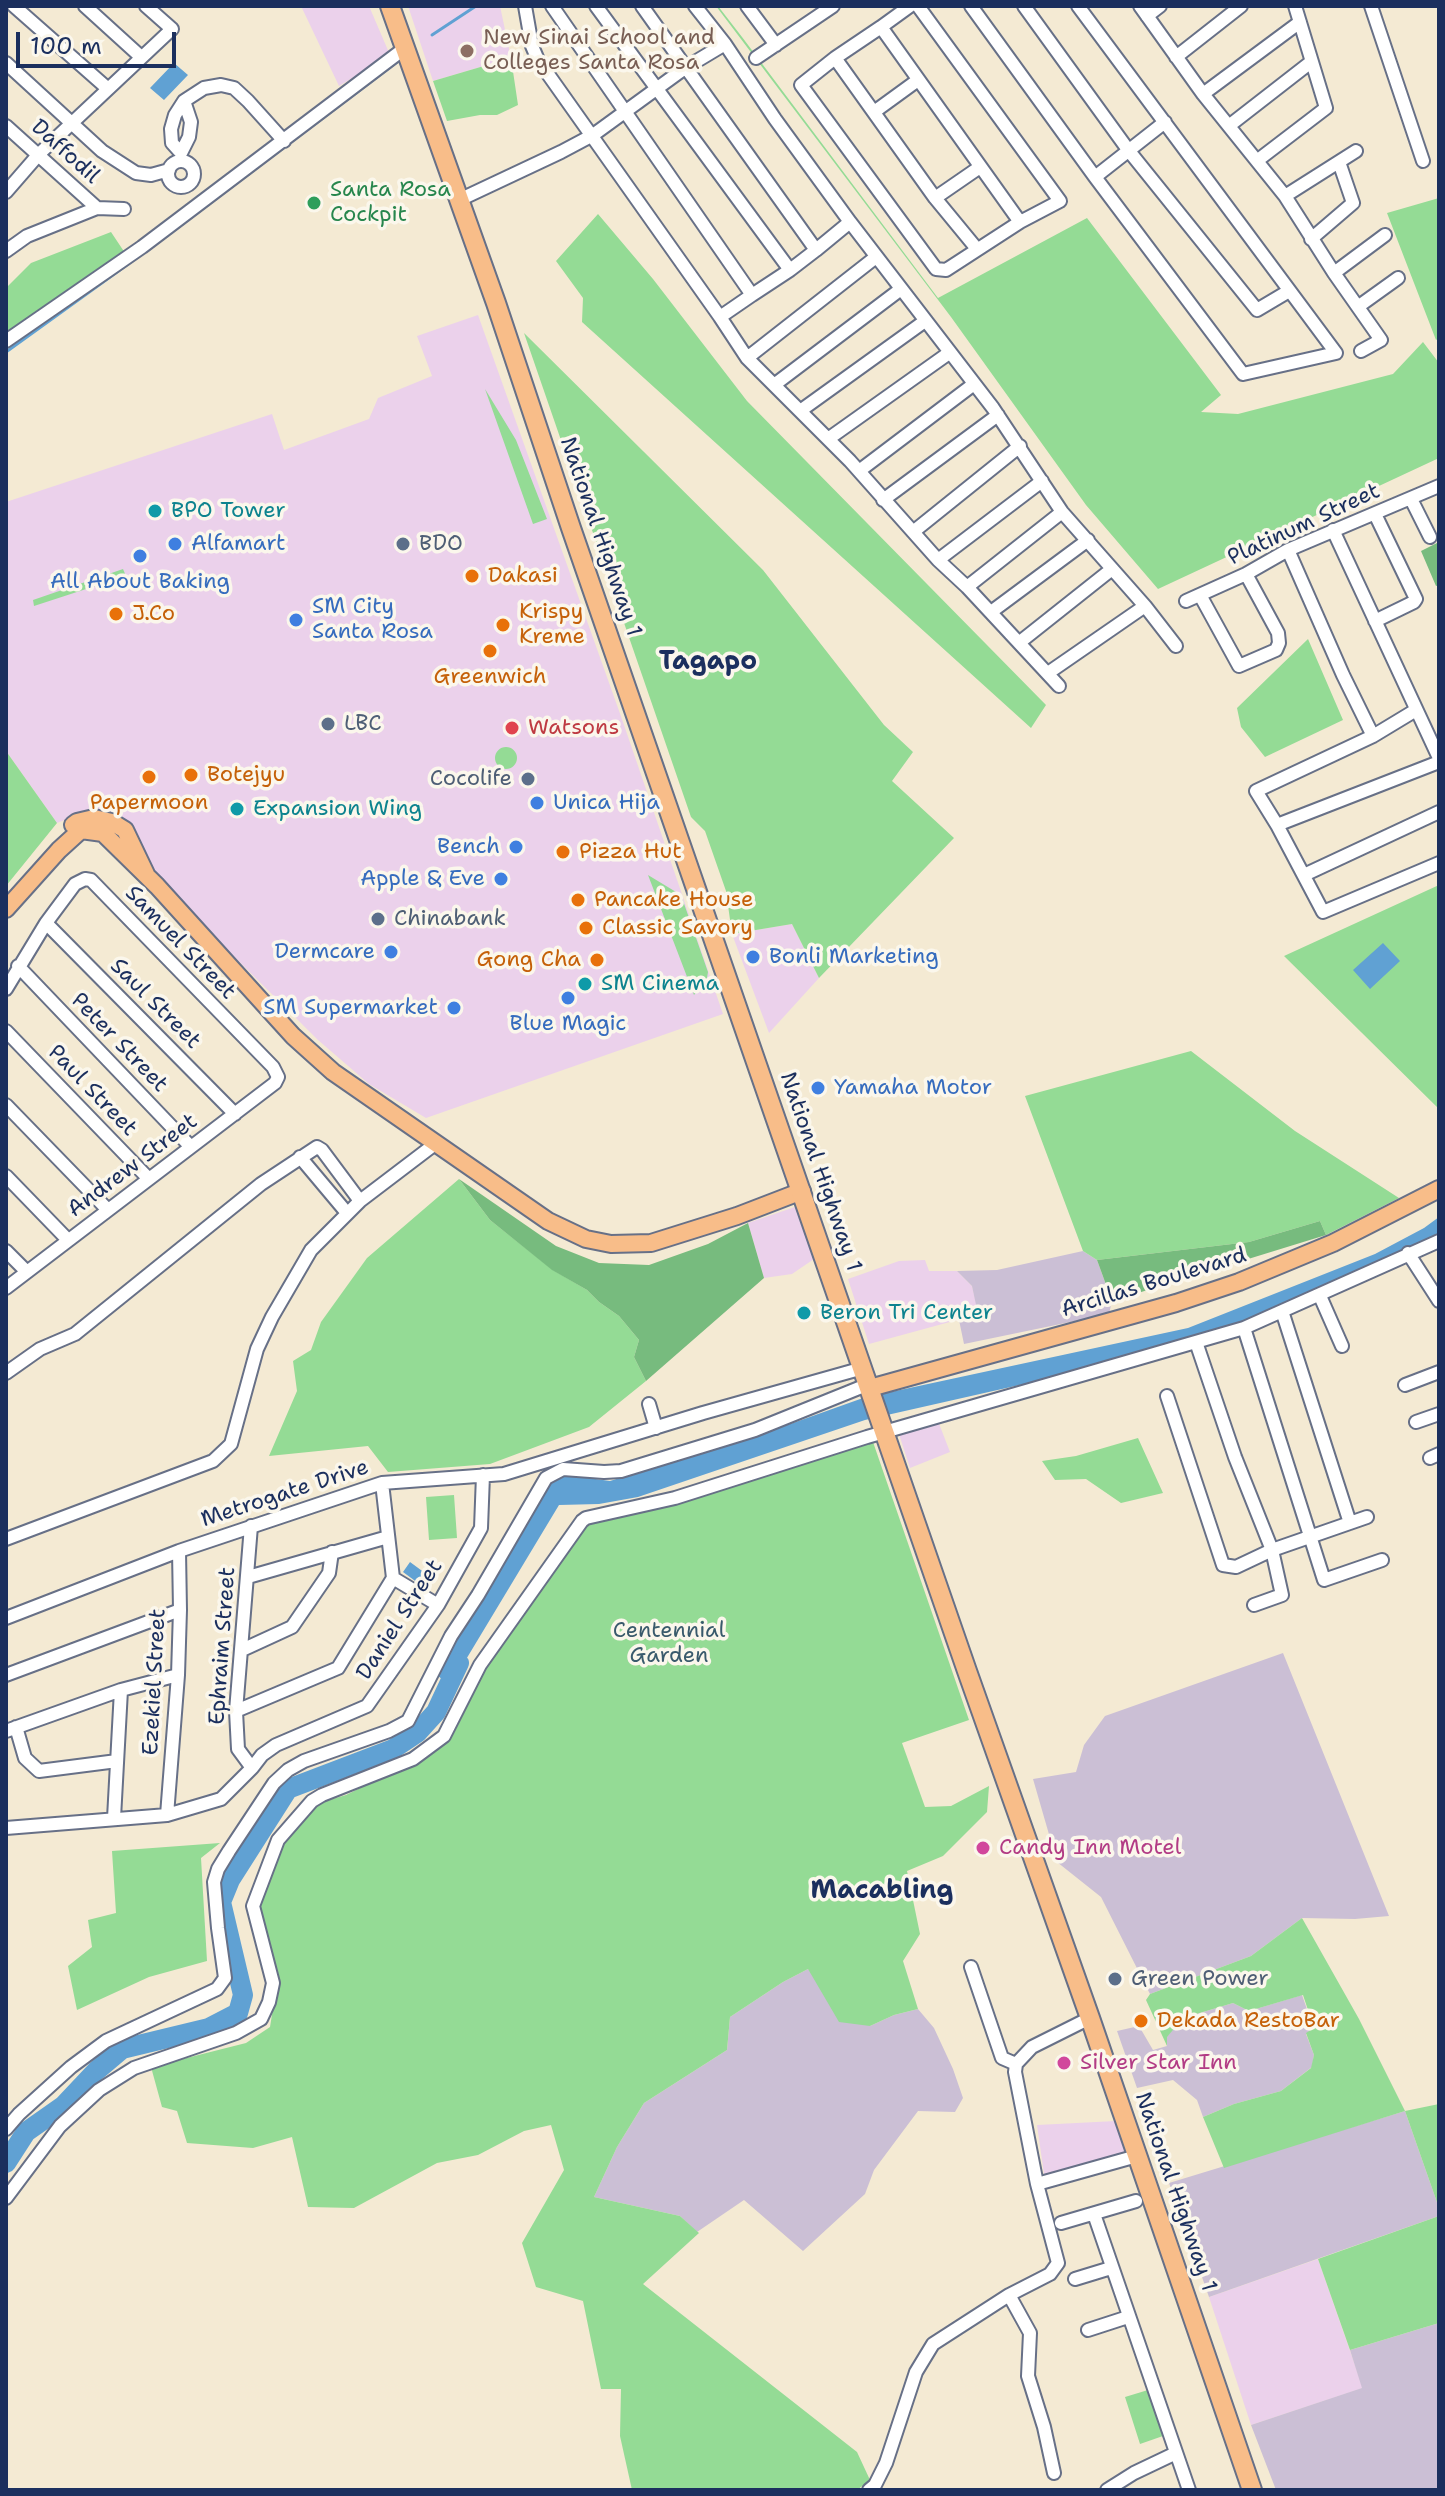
<!DOCTYPE html>
<html>
<head>
<meta charset="utf-8">
<style>
  body { margin:0 }
  #map { position:relative; width:1445px; height:2496px; overflow:hidden; background:#f4ead3; font-family:"Shantell Sans",sans-serif }
  canvas { display:block }
  .frame { position:absolute; inset:0; border:8px solid #1b2f5e; pointer-events:none }
  .scale { position:absolute; left:16px; top:32px; width:160px; height:36px; box-sizing:border-box; border:4px solid #1b2f5e; border-top:0; padding-left:10px; font-size:24px; line-height:28px; white-space:nowrap; color:#1b2f5e; -webkit-text-stroke:6px #fbf7ec; paint-order:stroke }
</style>
</head>
<body>
<div id="map">
<canvas width="1445" height="2496"></canvas>
<div class="frame"></div>
<div class="scale">100 m</div>
</div>
<script>
const ctx = document.querySelector('canvas').getContext('2d');
ctx.lineJoin = 'round';
function fill(path, color) { ctx.fillStyle = color; ctx.fill(path, 'evenodd'); }
const poly = rows => new Path2D(rows.map(r => 'M' + r).join(''));
function strokePath(path, color, width, dash) { ctx.strokeStyle = color; ctx.lineWidth = width; ctx.lineCap = dash ? 'butt' : 'round'; ctx.setLineDash(dash || []); ctx.stroke(path); }
function write(font, color, halo, rows, align = 'center') {
  ctx.font = font + ' "Shantell Sans",sans-serif'; ctx.lineWidth = 7; ctx.setLineDash([]); ctx.textBaseline = 'middle'; ctx.strokeStyle = halo; ctx.fillStyle = color; for (const [text, x, y, turn = 0] of rows) {
    ctx.save(); ctx.translate(x, y); ctx.rotate((+turn || 0) * Math.PI / 180); ctx.textAlign = isNaN(turn) ? turn : align; if (halo) ctx.strokeText(text, 0, 0); ctx.fillText(text, 0, 0); ctx.restore();
  }
}
const built = poly([
  [301,6,369,6,390,55,339,86],
  [408,6,500,6,511,58,433,81],
  [478,315,623,722,723,1014,426,1118,369,1084,318,1040,88,811,57,823,6,751,6,502,272,414,284,450,369,419,378,398,432,376,417,336],
  [792,924,819,978,769,1033,732,934],
  [795,1207,814,1259,792,1274,764,1278,748,1223],
  [925,1260,929,1271,957,1271,972,1286,979,1314,869,1344,848,1279,899,1261],
  [938,1421,950,1452,910,1468,898,1431],
  [1116,2121,1127,2156,1044,2174,1037,2125],
  [1318,2259,1363,2388,1251,2425,1209,2297]
]);
const industrial = poly([
  [1083,1251,1097,1260,1112,1301,1109,1314,964,1344,959,1320,978,1314,972,1286,957,1271,997,1270],
  [1283,1653,1389,1916,1355,1919,1302,1918,1251,1956,1150,1994,1101,1897,1057,1862,1033,1779,1076,1772,1084,1745,1105,1716],
  [808,1969,870,2026,894,2015,918,2009,934,2028,953,2069,963,2098,955,2112,918,2111,874,2170,865,2194,803,2251,744,2200,697,2232,680,2216,594,2197,617,2147,644,2103,727,2050,730,2017,783,1982],
  [1302,1995,1314,2029,1306,2034,1314,2055,1312,2067,1281,2091,1234,2104,1203,2117,1197,2100,1173,2080,1137,2088,1117,2031,1139,2026,1153,2050,1167,2046,1166,2037,1183,2018,1233,2003,1249,2011],
  [1405,2111,1439,2208,1439,2216,1209,2297,1169,2183],
  [1439,2323,1439,2490,1276,2490,1251,2425,1362,2388,1350,2350]
]);
const green = poly([
  [716,6,718,6,742,37,938,298,1087,218,1221,395,1201,412,1238,414,1393,374,1423,342,1439,363,1439,458,1158,589,1086,505,951,317],
  [511,58,518,105,497,115,480,115,447,121,433,81],
  [1439,198,1439,338,1436,340,1387,213],
  [598,214,653,279,747,401,1046,705,1031,728,582,322,583,298,556,261],
  [111,232,125,253,6,339,6,288,31,263],
  [524,333,763,570,884,725,913,752,892,781,954,838,819,978,792,924,732,934,726,891,705,831,691,817],
  [485,389,516,440,547,519,533,524],
  [123,569,126,576,34,606,33,600],
  [1308,639,1343,720,1265,757,1241,727,1237,708],
  '495 758a11 11 0 1 1 22 0a11 11 0 1 1-22 0Z',
  [6,751,57,823,6,886],
  [648,875,681,895,708,972,707,978,694,995],
  [1439,885,1439,1109,1284,956],
  [1191,1051,1295,1131,1399,1198,1326,1235,1320,1221,1249,1242,1097,1260,1083,1251,1025,1096],
  [459,1179,490,1220,553,1270,587,1290,599,1302,619,1316,639,1340,634,1357,646,1381,589,1427,490,1464,388,1472,368,1446,269,1456,297,1391,293,1361,311,1350,321,1322,367,1258],
  [1138,1438,1163,1493,1121,1503,1086,1479,1055,1480,1042,1461,1076,1456],
  [873,1442,969,1720,902,1743,925,1807,951,1806,989,1786,987,1812,943,1856,907,1871,920,1934,903,1961,918,2009,894,2015,870,2026,839,2022,808,1969,783,1982,730,2017,727,2050,644,2103,617,2147,594,2197,680,2216,699,2233,643,2284,857,2452,870,2480,857,2490,632,2490,620,2436,621,2389,601,2389,583,2301,536,2287,522,2243,564,2170,551,2125,524,2131,478,2155,437,2163,354,2208,308,2207,292,2137,253,2148,187,2143,177,2111,162,2107,151,2067,246,2043,270,2027,277,1983,257,1908,282,1841,319,1803,346,1795,415,1761,446,1737,478,1663,584,1523],
  [454,1495,457,1538,429,1540,426,1497],
  [220,1843,201,1858,207,1961,149,1977,77,2010,68,1966,92,1947,88,1920,116,1913,112,1851],
  [1302,1918,1359,2019,1405,2111,1439,2104,1439,2208,1405,2111,1224,2168,1203,2117,1234,2104,1281,2091,1311,2068,1314,2055,1306,2033,1314,2028,1303,1995,1249,2011,1233,2003,1183,2018,1167,2037,1167,2046,1146,2000,1150,1994,1251,1956],
  [1439,2216,1439,2323,1350,2350,1318,2259],
  [1148,2390,1163,2436,1140,2444,1125,2397]
]);
const forest = poly([
  [1439,542,1439,585,1436,586,1421,551],
  [459,1179,556,1246,599,1263,649,1265,708,1244,748,1223,764,1278,646,1381,634,1357,639,1340,619,1316,599,1302,587,1290,552,1270,490,1220],
  [1320,1221,1326,1235,1112,1301,1097,1260,1249,1242]
]);
const water = poly([
  [174,63,188,75,164,100,150,88],
  [1383,943,1400,961,1370,989,1353,970],
  [1439,1217,1439,1239,1252,1321,1139,1358,865,1420,638,1497,599,1504,559,1505,450,1686,437,1675,545,1487,567,1475,610,1481,779,1428,863,1398,1188,1328,1375,1254,1424,1228],
  [410,1562,429,1576,422,1586,403,1572]
]);
const stream = poly([
  [432,35,476,6],
  [148,250,397,62],
  [6,352,142,254]
]);
const river = poly([
  [6,2163,26,2132,63,2106,96,2071,122,2049,209,2028,238,2013,243,1995,221,1902,230,1880,288,1789,393,1749,417,1733,436,1712,459,1663]
]);
const minor = poly([
  [14,6,107,88],
  [85,6,140,56],
  [525,6,532,46,538,60,720,317,752,295],
  [552,6,752,295,790,270],
  [596,6,790,270,816,250],
  [642,6,816,250,850,222,775,119,725,44],
  [747,6,776,45],
  [910,6,881,27,1020,222],
  [918,6,1060,201,1020,222,946,270,936,269,801,85,835,58,935,198,977,249],
  [971,6,1095,177,1243,374,1336,353,1078,6],
  [1024,6,1129,151,1257,310,1289,291],
  [1140,6,1203,94,1285,196,1334,273,1381,340,1361,351],
  [1371,6,1423,161],
  [1147,16,1160,6],
  [1176,57,1241,6],
  [756,58,833,6],
  [835,58,881,27],
  [6,63,102,151,136,173,151,175,169,170],
  [1203,94,1300,22],
  [184,101,191,122,189,137,181,153,172,143,171,129,175,115,184,101,204,88,221,85,234,88,248,101,284,141],
  [874,112,918,80],
  [1230,125,1311,62],
  [6,126,97,208],
  [1258,160,1326,108,1295,6],
  '168 174a13 13 0 1 1 26 0a13 13 0 1 1-26 0Z',
  [1095,177,1165,122],
  [6,192,39,154,172,29,146,6],
  [1285,196,1356,151],
  [935,198,980,167],
  [459,200,561,152,593,135,685,68,725,44,695,6],
  [850,222,993,408,1062,512,1145,606,1176,646],
  [1311,239,1353,203,1339,162],
  [6,251,27,236,97,208,124,209],
  [1334,273,1385,235],
  [1359,306,1398,278],
  [720,317,747,358,850,461,938,560,967,587,1059,686],
  [6,341,142,247,405,48],
  [747,358,876,257],
  [774,385,901,289],
  [800,411,925,321],
  [828,439,949,353],
  [859,471,974,384],
  [1411,499,1430,537],
  [883,500,998,415],
  [1375,514,1416,599,1414,602,1375,621],
  [1333,530,1439,758],
  [913,532,1020,446],
  [1288,550,1343,675,1373,736],
  [938,560,1042,481],
  [967,587,1062,512],
  [1200,595,1239,666,1276,650,1279,643,1278,633,1246,574],
  [1186,601,1246,574,1288,550,1439,486],
  [991,612,1088,540],
  [1020,642,1112,569],
  [1048,673,1145,606],
  [1416,710,1373,736,1256,791,1277,825,1323,912,1439,863],
  [1277,825,1439,762],
  [1304,875,1439,812],
  [46,923,235,1114],
  [18,966,191,1147],
  [6,989,46,923,75,884,85,879,91,880,273,1067,278,1077,275,1083,6,1288],
  [6,1031,149,1179],
  [6,1105,108,1210],
  [300,1157,347,1213],
  [6,1176,68,1240],
  [6,1251,27,1272],
  [1408,1253,1439,1301],
  [1320,1296,1342,1346],
  [1282,1311,1350,1523],
  [1244,1328,1324,1580,1382,1560],
  [1196,1342,1235,1457,1272,1550,1282,1595,1254,1605],
  [6,1373,40,1349,75,1334,261,1184,317,1147,322,1150,360,1201],
  [1405,1385,1439,1372],
  [1167,1396,1223,1565,1236,1567,1272,1550,1367,1517],
  [649,1404,656,1428],
  [1416,1422,1439,1414],
  [1430,1458,1439,1454],
  [382,1483,393,1578,438,1605],
  [6,1539,213,1461,231,1444,257,1349,272,1317,311,1250,360,1201,435,1144],
  [248,1577,388,1537],
  [6,1618,179,1551,382,1483,504,1474,703,1413,863,1368],
  [242,1650,292,1627,329,1573,332,1552],
  [6,1675,180,1610],
  [236,1711,338,1668,393,1578],
  [16,1727,25,1758,39,1771,117,1761],
  [6,1731,121,1690,178,1675],
  [252,1768,262,1755,276,1745,367,1706,438,1605,481,1528,483,1475],
  [167,1815,178,1675,180,1610,179,1551],
  [114,1818,121,1690],
  [6,1828,167,1815,221,1799,252,1768,238,1749,236,1711,251,1526],
  [971,1967,1002,2058,1016,2064],
  [6,2129,19,2114,71,2067,106,2041,217,1989,225,1978,218,1928,214,1882,218,1869,229,1851,274,1783,288,1770,304,1761,389,1731,408,1721,451,1636,478,1595,546,1478,563,1469,604,1472,621,1471,755,1430,864,1386,870,1388],
  [1037,2184,1137,2156],
  [6,2198,60,2126,99,2090,134,2068,236,2033,261,2019,269,2002,273,1983,253,1906,278,1840,312,1801,322,1795,413,1759,444,1736,480,1665,582,1521,586,1518,675,1498,867,1437,1244,1328,1439,1241],
  [1094,2214,1189,2490],
  [1061,2223,1136,2201],
  [1075,2279,1111,2268],
  [1009,2295,1030,2333,1028,2376,1044,2427,1054,2473],
  [1088,2330,1128,2317],
  [869,2490,875,2485,886,2463,916,2372,933,2344,1009,2295,1050,2274,1058,2263,1037,2184,1015,2072,1016,2064,1032,2047,1090,2018],
  [1107,2490,1134,2473,1176,2453]
]);
const major = poly([
  [73,825,77,822,94,818,112,822,125,830,146,874],
  [6,909,59,850,81,830,103,833,157,886,293,1036,333,1072,548,1221,586,1239,611,1244,651,1243,737,1216,802,1191],
  [870,1388,1176,1303,1239,1282,1333,1243,1439,1189]
]);
const highway = poly([
  [390,6,496,303,571,528,967,1671,1090,2018,1252,2490]
]);
const markers = [
  [467,51,8,"#8d6e63"],
  [314,203,8,"#2e9e5b"],
  [155,511,8,"#0f9aa8"],
  [175,544,8,"#3f7fe0"],
  [403,544,8,"#5c6f8a"],
  [140,556,8,"#3f7fe0"],
  [472,576,8,"#e8710a"],
  [116,614,8,"#e8710a"],
  [296,620,8,"#3f7fe0"],
  [503,625,8,"#e8710a"],
  [490,651,8,"#e8710a"],
  [328,724,8,"#5c6f8a"],
  [512,728,8,"#e0444e"],
  [191,775,8,"#e8710a"],
  [149,777,8,"#e8710a"],
  [528,779,8,"#5c6f8a"],
  [537,803,8,"#3f7fe0"],
  [237,809,8,"#0f9aa8"],
  [516,847,8,"#3f7fe0"],
  [563,852,8,"#e8710a"],
  [501,879,8,"#3f7fe0"],
  [578,900,8,"#e8710a"],
  [378,919,8,"#5c6f8a"],
  [586,928,8,"#e8710a"],
  [391,952,8,"#3f7fe0"],
  [753,957,8,"#3f7fe0"],
  [597,960,8,"#e8710a"],
  [585,984,8,"#0f9aa8"],
  [568,998,8,"#3f7fe0"],
  [454,1008,8,"#3f7fe0"],
  [818,1088,8,"#3f7fe0"],
  [804,1313,8,"#0f9aa8"],
  [983,1848,8,"#d1479c"],
  [1115,1979,8,"#5c6f8a"],
  [1141,2021,8,"#e8710a"],
  [1064,2063,8,"#d1479c"]
];
const educationNames = [
  ["New Sinai School and",483,38],
  ["Colleges Santa Rosa",483,63]
];
const streetNames = [
  ["Daffodil",65,152,42],
  ["Platinum Street",1304,525,-25],
  ["National Highway 1",600,537,71],
  ["Samuel Street",180,943,46],
  ["Saul Street",155,1004,45],
  ["Peter Street",119,1043,46],
  ["Paul Street",92,1091,46],
  ["Andrew Street",133,1166,-37],
  ["National Highway 1",820,1172,71],
  ["Arcillas Boulevard",1154,1283,-17],
  ["Metrogate Drive",285,1494,-18],
  ["Daniel Street",400,1620,-57],
  ["Ephraim Street",223,1646,-86],
  ["Ezekiel Street",155,1682,-87],
  ["National Highway 1",1175,2192,71]
];
const leisureNames = [
  ["Santa Rosa",330,190],
  ["Cockpit",330,215]
];
const cultureNames = [
  ["BPO Tower",171,511],
  ["Expansion Wing",253,809],
  ["SM Cinema",601,984],
  ["Beron Tri Center",820,1313]
];
const shopNames = [
  ["Alfamart",191,544],
  ["All About Baking",140,582,"center"],
  ["SM City",312,607],
  ["Santa Rosa",312,632],
  ["Unica Hija",553,803],
  ["Bench",500,847,"right"],
  ["Apple & Eve",485,879,"right"],
  ["Dermcare",375,952,"right"],
  ["Bonli Marketing",769,957],
  ["SM Supermarket",438,1008,"right"],
  ["Blue Magic",568,1024,"center"],
  ["Yamaha Motor",834,1088]
];
const serviceNames = [
  ["BDO",419,544],
  ["LBC",344,724],
  ["Cocolife",512,779,"right"],
  ["Chinabank",394,919],
  ["Green Power",1131,1979]
];
const foodNames = [
  ["Dakasi",488,576],
  ["Krispy",519,612],
  ["Kreme",519,637],
  ["J.Co",132,614],
  ["Greenwich",490,677,"center"],
  ["Botejyu",207,775],
  ["Papermoon",149,803,"center"],
  ["Pizza Hut",579,852],
  ["Pancake House",594,900],
  ["Classic Savory",602,928],
  ["Gong Cha",581,960,"right"],
  ["Dekada RestoBar",1157,2021]
];
const healthNames = [
  ["Watsons",528,728]
];
const parkNames = [
  ["Centennial",669,1631],
  ["Garden",669,1656]
];
const hotelNames = [
  ["Candy Inn Motel",999,1848],
  ["Silver Star Inn",1080,2063]
];
const quarterNames = [
  ["Tagapo",708,662],
  ["Macabling",882,1891]
];
fill(built, '#ebd1eb');
fill(industrial, '#cbbfd5');
fill(green, '#94db95');
fill(forest, '#77bb7e');
fill(water, '#60a1d3');
strokePath(stream, '#60a1d3', 3);
strokePath(river, '#60a1d3', 20);
strokePath(minor, '#677087', 16);
strokePath(major, '#677087', 20);
strokePath(highway, '#677087', 22);
strokePath(minor, '#fff', 12);
strokePath(major, '#f8bd89', 16);
strokePath(highway, '#f8bd89', 18);
for (const [x, y, r, color] of markers) { const dot = new Path2D(); dot.arc(x, y, r, 0, 2 * Math.PI); ctx.fillStyle = color; ctx.fill(dot); strokePath(dot, '#fbf7ec', 3); }
write('22px', '#785e54', '#fbf7ec', educationNames, 'left');
write('22px', '#1b2f5e', '#fbf7ec', streetNames);
write('22px', '#27864d', '#fbf7ec', leisureNames, 'left');
write('22px', '#0d838f', '#fbf7ec', cultureNames, 'left');
write('22px', '#366cbe', '#fbf7ec', shopNames, 'left');
write('22px', '#4e5e75', '#fbf7ec', serviceNames, 'left');
write('22px', '#c56008', '#fbf7ec', foodNames, 'left');
write('22px', '#be3a42', '#fbf7ec', healthNames, 'left');
write('22px', '#395a6c', '#fbf7ec', parkNames);
write('22px', '#b23c85', '#fbf7ec', hotelNames, 'left');
write('bold 26px', '#1b2f5e', '#fbf7ec', quarterNames);
</script>
</body>
</html>
